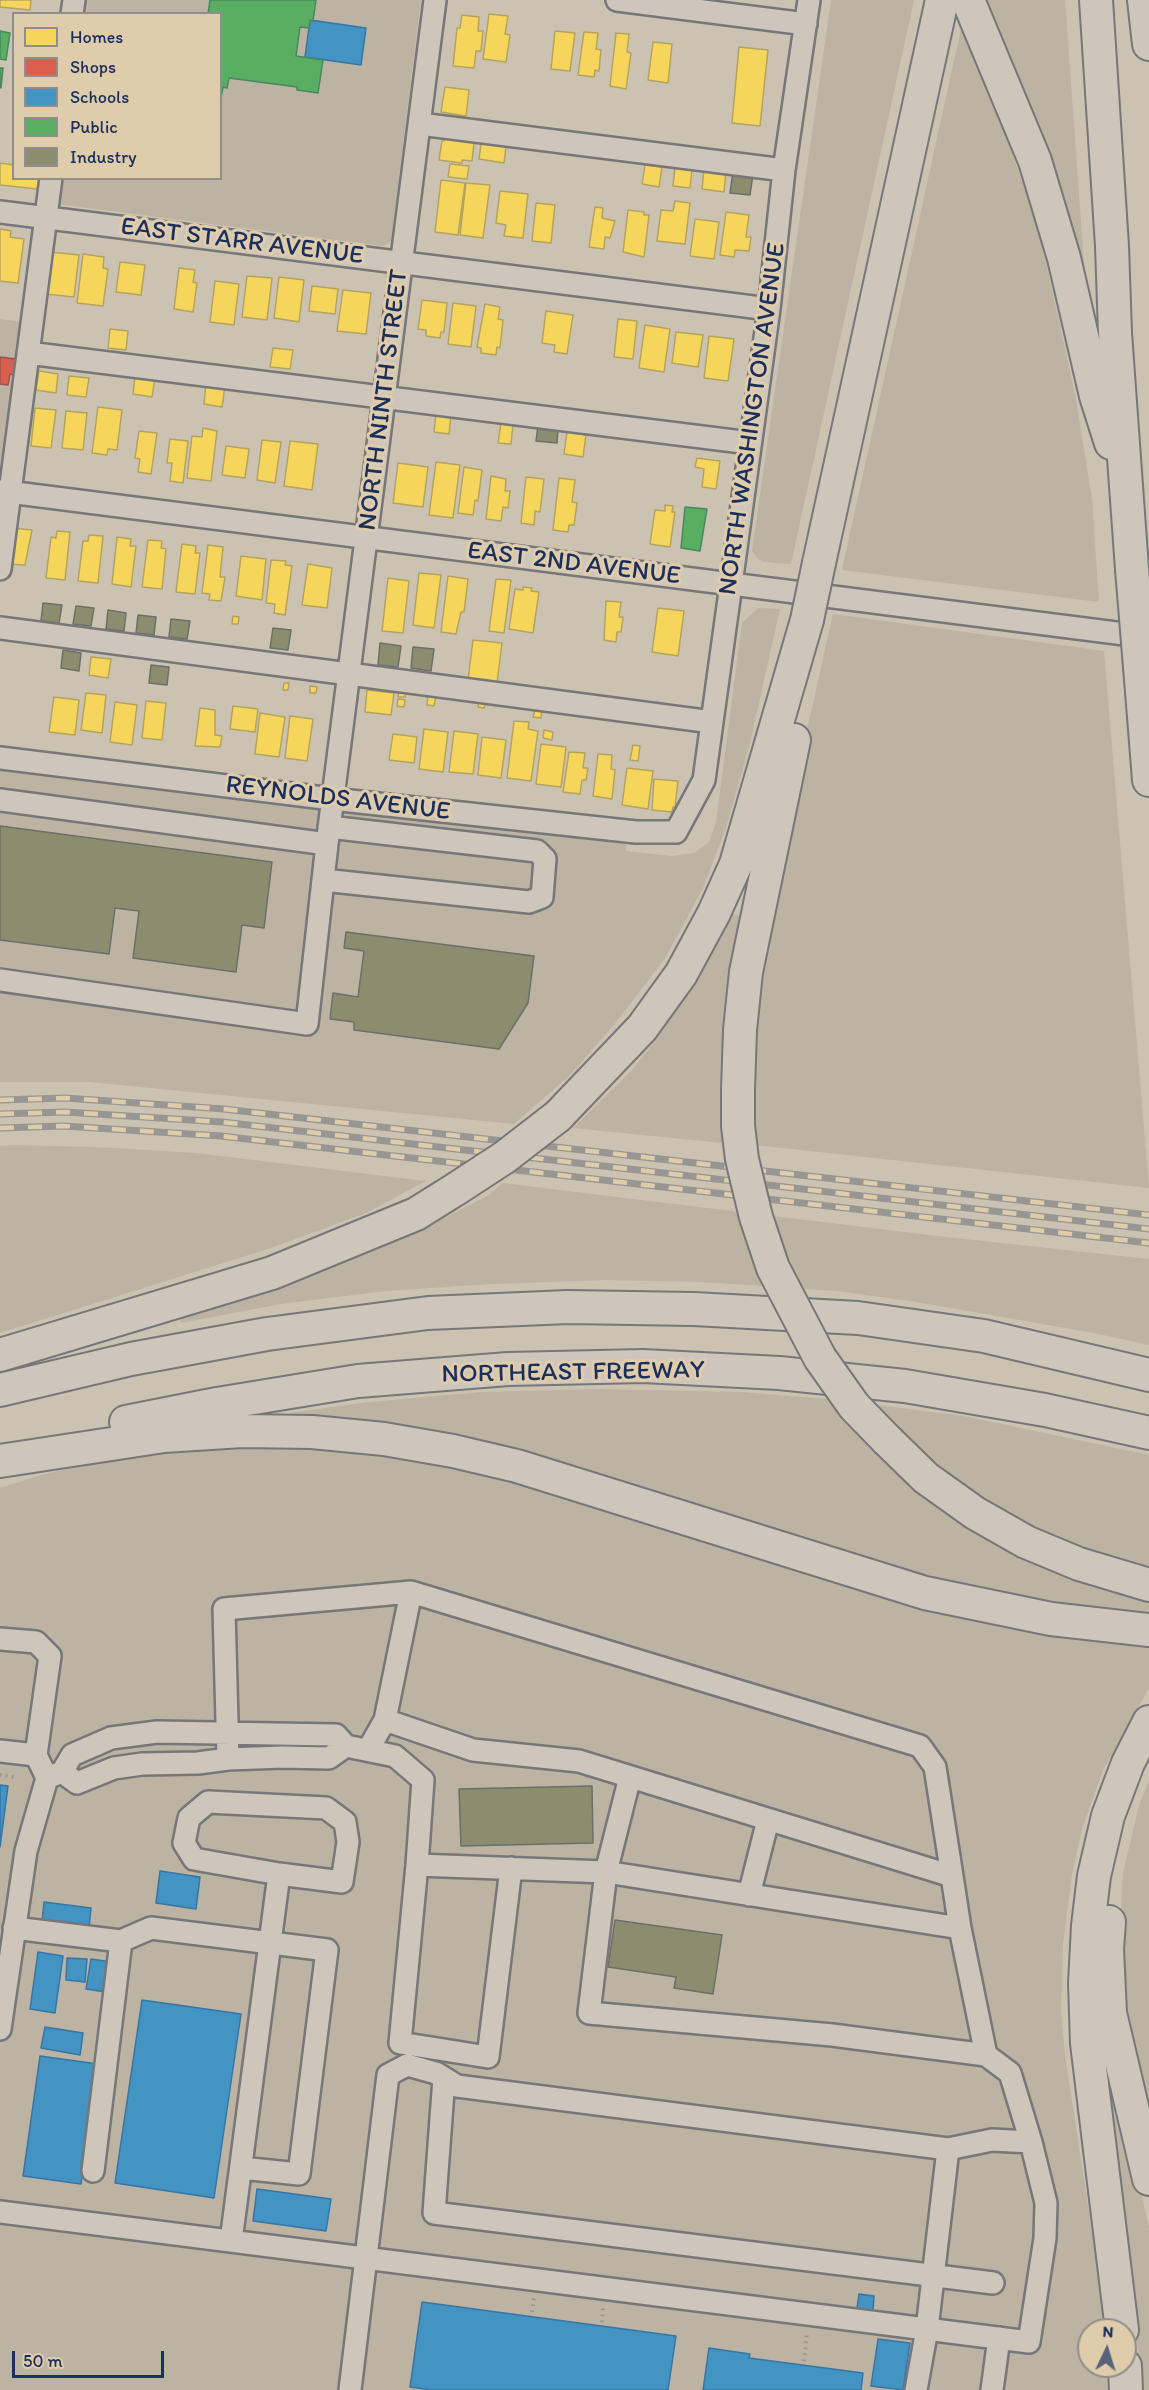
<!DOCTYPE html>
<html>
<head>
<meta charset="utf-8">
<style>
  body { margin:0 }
  #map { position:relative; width:1149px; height:2390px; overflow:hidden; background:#ccc2b2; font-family:Itim,sans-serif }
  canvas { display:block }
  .legend { position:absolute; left:12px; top:12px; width:210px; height:168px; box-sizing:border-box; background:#dfccaa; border:2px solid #918d8c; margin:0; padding:8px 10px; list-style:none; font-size:18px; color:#1b2f5e }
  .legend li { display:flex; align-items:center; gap:12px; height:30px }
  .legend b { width:30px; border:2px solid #918d8c }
  .north { position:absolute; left:1077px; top:2318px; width:60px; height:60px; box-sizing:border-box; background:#dfccaa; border:2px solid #918d8c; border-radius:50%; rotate:4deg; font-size:16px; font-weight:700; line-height:24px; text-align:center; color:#1b2f5e }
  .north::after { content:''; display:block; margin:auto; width:21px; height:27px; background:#59627b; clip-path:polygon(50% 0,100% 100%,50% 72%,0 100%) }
  .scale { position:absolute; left:12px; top:2351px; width:152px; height:27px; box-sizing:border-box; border:3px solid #1b2f5e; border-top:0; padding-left:8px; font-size:18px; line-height:21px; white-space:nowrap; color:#1b2f5e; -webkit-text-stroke:4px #dfccaa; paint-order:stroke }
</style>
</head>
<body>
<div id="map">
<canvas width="1149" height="2390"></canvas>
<ul class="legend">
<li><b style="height:16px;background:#f6d55c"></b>Homes</li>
<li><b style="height:16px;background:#d6604d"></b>Shops</li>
<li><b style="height:16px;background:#4393c3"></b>Schools</li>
<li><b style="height:16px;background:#5aae61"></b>Public</li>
<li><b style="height:16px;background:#8c8c6e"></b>Industry</li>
</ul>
<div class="north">N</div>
<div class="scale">50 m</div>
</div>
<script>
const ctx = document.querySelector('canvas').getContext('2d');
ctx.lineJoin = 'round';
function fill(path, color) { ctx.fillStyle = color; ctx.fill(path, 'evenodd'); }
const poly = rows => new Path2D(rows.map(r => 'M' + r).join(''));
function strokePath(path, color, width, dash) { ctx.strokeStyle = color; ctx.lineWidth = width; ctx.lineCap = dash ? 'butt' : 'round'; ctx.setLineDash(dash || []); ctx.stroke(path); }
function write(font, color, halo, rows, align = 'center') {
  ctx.font = font + ' Itim,sans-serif'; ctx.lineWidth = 6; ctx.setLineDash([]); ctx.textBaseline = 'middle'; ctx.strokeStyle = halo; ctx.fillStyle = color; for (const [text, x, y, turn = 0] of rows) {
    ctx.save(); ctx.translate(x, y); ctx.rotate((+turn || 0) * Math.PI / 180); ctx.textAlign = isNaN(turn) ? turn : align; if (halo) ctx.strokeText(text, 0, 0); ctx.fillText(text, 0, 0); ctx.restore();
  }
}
const built = poly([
  [80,0,421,0,391,241,383,246,57,204,56,179,220,178,220,14,79,13],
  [831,0,914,0,791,564,765,562,758,559,752,551],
  [983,0,1065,0,1084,264,1078,267],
  [963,20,1037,221,1075,394,1092,499,1099,602,842,570],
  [0,319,28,323,0,487],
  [758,608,780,609,750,743,726,828,703,888,666,957,618,1020,570,1075,514,1124,90,1082,0,1082,0,761,627,836,626,851,671,856,694,853,709,842,716,822,742,623],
  [833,614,1104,651,1149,1188,755,1145,750,1044,770,895],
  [731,913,740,916,722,1044,723,1143,573,1128,631,1071,653,1044,688,994],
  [14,1145,96,1147,196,1153,426,1181,366,1213,271,1248,0,1333,0,1146],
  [502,1183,946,1237,1149,1259,1149,1345,1094,1333,916,1302,837,1291,701,1282,605,1280,492,1284,386,1291,281,1304,181,1323,179,1314,316,1272,376,1249,425,1228,489,1195],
  [592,1389,741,1392,829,1399,964,1416,1149,1455,1149,1573,1036,1535,877,1438,877,1456,915,1486,1005,1548,1046,1567,1088,1583,1149,1599,1149,1619,1043,1607,290,1421,289,1413,369,1402,483,1392],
  [282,1447,356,1450,400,1455,518,1482,1038,1631,1149,1646,1149,1688,1103,1770,1082,1829,1072,1875,1063,1944,1061,2010,1065,2055,1107,2330,1089,2330,1089,2366,1109,2366,1111,2390,0,2390,0,1488,41,1475,140,1453,199,1448],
  [1149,1781,1149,2128,1136,2075,1121,1984,1120,1928,1123,1873,1139,1805],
  [1106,2040,1149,2227,1149,2390,1140,2390,1137,2338,1098,2042]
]);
const homes = poly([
  [0,0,31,0,30,10,0,7,0,0],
  [489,14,508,16,505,34,510,35,506,62,483,59,489,14],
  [462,15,479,17,478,31,483,31,481,51,476,51,474,68,453,66,457,28,460,28,462,15],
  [555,31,575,33,570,71,551,69,555,31],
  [584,32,598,33,596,49,601,50,599,71,595,70,594,77,578,75,584,32],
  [616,33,629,34,627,52,631,53,626,89,610,86,616,33],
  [653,42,672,44,668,83,648,80,653,42],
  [739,47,768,50,760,126,732,123,739,47],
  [445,87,469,90,466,116,441,112,445,87],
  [446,130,475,134,472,161,462,160,462,163,439,160,442,141,444,141,446,130],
  [482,137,507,140,504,163,479,159,482,137],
  [0,163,14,165,14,178,39,178,37,189,0,185,0,163],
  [450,164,469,166,467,179,448,177,450,164],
  [645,165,662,167,659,187,642,184,645,165],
  [675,167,692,169,690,188,673,186,675,167],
  [704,169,726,171,724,192,702,189,704,169],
  [441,180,465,183,458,235,435,232,441,180],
  [466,183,490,185,483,238,460,235,466,183],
  [500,191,528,194,523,238,504,236,506,225,496,223,500,191],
  [675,201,690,203,685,244,657,241,661,210,673,211,675,201],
  [536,203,555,205,551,243,532,241,536,203],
  [595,207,603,208,602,218,615,221,610,238,605,237,604,249,589,247,595,207],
  [628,210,644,212,644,215,649,215,644,257,623,252,628,210],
  [726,212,749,215,746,237,751,237,749,251,735,250,734,257,720,255,726,212],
  [695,219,719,222,714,259,690,256,695,219],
  [0,229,11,231,10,237,24,239,18,283,0,281,0,229],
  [50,252,79,255,74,297,45,294,50,252],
  [83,254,104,257,103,268,108,269,103,306,77,303,83,254],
  [120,262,145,265,141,295,116,292,120,262],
  [179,268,195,270,193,282,197,283,193,312,174,309,179,268],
  [247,276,272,278,267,320,242,317,247,276],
  [279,277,304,280,299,322,274,318,279,277],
  [215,281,239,284,234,325,210,322,215,281],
  [312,286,338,289,335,314,309,311,312,286],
  [343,290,371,293,366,334,337,331,343,290],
  [422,300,447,303,444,332,441,332,440,338,426,336,426,330,418,329,422,300],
  [453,303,476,306,471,347,448,344,453,303],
  [485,304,500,307,498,319,503,320,500,348,497,347,496,355,481,353,481,348,477,347,485,304],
  [546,311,573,315,567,354,554,352,555,345,542,343,546,311],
  [618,319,637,321,633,359,614,357,618,319],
  [645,325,670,329,664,372,639,368,645,325],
  [110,329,128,331,126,350,108,348,110,329],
  [676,332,703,335,698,367,672,363,676,332],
  [709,336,734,339,728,381,704,378,709,336],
  [273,348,293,350,290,369,270,367,273,348],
  [39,371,58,374,56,393,36,390,39,371],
  [135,375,155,378,152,397,133,394,135,375],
  [69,376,89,378,86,397,67,395,69,376],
  [206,383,225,386,222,407,204,404,206,383],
  [98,407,122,410,117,450,108,449,107,455,92,453,98,407],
  [35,408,56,410,51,448,31,446,35,408],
  [66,411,87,413,83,450,62,448,66,411],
  [436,413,451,415,449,434,434,432,436,413],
  [501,423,513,424,511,444,498,443,501,423],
  [203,428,217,431,211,481,187,478,192,436,202,437,203,428],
  [139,431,157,433,151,474,138,472,140,459,135,458,139,431],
  [567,432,586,435,583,457,564,454,567,432],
  [170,439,188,441,183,483,170,481,172,463,167,463,170,439],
  [262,440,281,442,275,483,257,480,262,440],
  [290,441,318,444,312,490,284,486,290,441],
  [226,446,249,449,245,478,222,475,226,446],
  [697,458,720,461,716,489,702,487,704,469,695,467,697,458],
  [436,462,460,465,453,518,429,515,436,462],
  [398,463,428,467,423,507,393,503,398,463],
  [464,467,482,470,478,501,475,500,473,515,458,513,464,467],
  [491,476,506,479,505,491,510,491,508,508,503,507,501,521,486,519,491,476],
  [526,477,544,479,540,512,535,511,534,525,521,523,526,477],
  [559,478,575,480,572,502,577,503,574,525,569,525,568,532,553,530,559,478],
  [665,505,673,506,672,512,675,512,670,547,650,544,655,510,665,511,665,505],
  [12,528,32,530,25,565,8,564,12,528],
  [57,531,70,532,65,580,46,578,51,537,56,538,57,531],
  [89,535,103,536,98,583,78,581,83,541,88,541,89,535],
  [117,537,131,539,130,546,136,546,131,587,112,584,117,537],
  [148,540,162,541,161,548,166,549,162,589,142,587,148,540],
  [182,544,196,546,195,553,200,553,195,594,176,592,182,544],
  [208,545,223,547,220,577,225,577,221,601,209,600,210,594,202,593,208,545],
  [241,556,266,559,262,600,236,596,241,556],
  [271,560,286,561,285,565,292,566,285,615,274,613,275,604,266,603,271,560],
  [308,564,332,568,327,608,302,605,308,564],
  [419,573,441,575,434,628,413,625,419,573],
  [448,576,468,579,464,612,461,612,456,634,441,632,448,576],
  [388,578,409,581,403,633,382,631,388,578],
  [496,579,511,580,504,633,489,631,496,579],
  [523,587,532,588,531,591,539,592,533,633,509,629,515,589,523,590,523,587],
  [606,601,621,602,619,617,623,617,621,632,617,632,616,642,604,640,606,601],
  [658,608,684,611,678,656,652,652,658,608],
  [233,616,239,617,238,624,232,624,233,616],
  [473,640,502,643,497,683,468,680,473,640],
  [91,657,111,659,108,678,89,675,91,657],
  [284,683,289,683,288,690,283,690,284,683],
  [310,686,317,687,316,693,310,693,310,686],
  [367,690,394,693,391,715,365,712,367,690],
  [399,690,406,690,405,697,398,697,399,690],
  [86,693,106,695,102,733,81,730,86,693],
  [428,695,436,696,434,706,427,705,428,695],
  [54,697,79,700,75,735,49,732,54,697],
  [398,699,405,700,404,707,397,706,398,699],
  [479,699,486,699,484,708,478,707,479,699],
  [146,701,166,703,162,740,142,738,146,701],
  [115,702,137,705,132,745,110,742,115,702],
  [233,706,258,709,255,732,230,729,233,706],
  [200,708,215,710,215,735,222,736,220,747,195,746,200,708],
  [535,710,542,710,541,718,533,717,535,710],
  [260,713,285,717,279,757,255,754,260,713],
  [290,716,313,719,307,761,285,758,290,716],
  [514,721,529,722,528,729,538,731,531,781,507,778,514,721],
  [424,729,448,732,443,772,419,769,424,729],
  [544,730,553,732,552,740,543,738,544,730],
  [454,731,478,734,473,774,449,772,454,731],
  [393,734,417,737,414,763,389,760,393,734],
  [482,737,506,740,501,778,478,775,482,737],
  [541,744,566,747,561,787,536,784,541,744],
  [633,745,640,746,638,761,630,760,633,745],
  [569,752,585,753,583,768,588,768,586,780,582,780,580,794,563,792,569,752],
  [598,754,612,755,611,769,615,770,612,799,593,796,598,754],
  [627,768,653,771,648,809,622,805,627,768],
  [654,779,678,781,675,807,673,807,672,812,652,810,654,779]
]);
const shops = poly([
  [0,357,16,359,14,375,10,374,8,385,0,384,0,357]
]);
const schools = poly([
  [310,20,366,28,361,65,305,57,310,20],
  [0,1785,8,1786,0,1847,0,1785],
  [160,1871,200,1877,196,1909,156,1903,160,1871],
  [44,1902,91,1908,89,1928,42,1922,44,1902],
  [38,1952,63,1956,55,2013,30,2009,38,1952],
  [67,1958,87,1959,85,1982,66,1980,67,1958],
  [91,1959,111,1962,106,1992,86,1989,91,1959],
  [142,2000,241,2014,214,2198,115,2183,142,2000],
  [45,2027,83,2033,80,2055,41,2048,45,2027],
  [40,2056,98,2064,81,2184,23,2176,40,2056],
  [257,2189,331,2199,326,2231,253,2221,257,2189],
  [859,2294,874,2296,873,2311,857,2309,859,2294],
  [422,2302,676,2336,668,2390,432,2390,410,2387,422,2302],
  [878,2339,910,2343,903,2390,871,2386,878,2339],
  [709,2348,750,2354,749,2358,863,2373,861,2390,703,2390,709,2348]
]);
const public = poly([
  [210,0,316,0,313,21,310,20,309,28,300,27,296,56,323,60,318,93,297,90,297,87,229,78,227,88,223,87,220,103,220,14,208,14,210,0],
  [0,31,10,33,6,60,0,59,0,31],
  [0,68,3,68,1,88,0,87,0,68],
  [685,507,707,509,700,551,681,548,685,507]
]);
const industry = poly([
  [733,171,753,174,750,195,730,193,733,171],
  [538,425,558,427,557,443,536,441,538,425],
  [43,603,62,605,59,623,41,621,43,603],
  [76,606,94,608,91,626,73,624,76,606],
  [108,610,126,613,124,631,106,629,108,610],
  [138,615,156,617,154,635,136,633,138,615],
  [171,619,190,621,187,639,169,637,171,619],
  [273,628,291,630,288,650,270,648,273,628],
  [380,643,401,646,398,667,378,665,380,643],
  [413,647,434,649,431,671,411,668,413,647],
  [63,650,81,653,79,671,61,668,63,650],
  [151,665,169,667,167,685,149,683,151,665],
  [0,826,272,862,264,928,242,925,236,972,133,958,139,911,115,908,109,954,0,940,0,826],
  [346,932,534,956,528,1003,499,1049,354,1030,354,1022,330,1019,333,993,358,997,364,951,344,948,346,932],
  [592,1786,593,1843,461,1846,459,1789,592,1786],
  [615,1920,722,1935,713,1994,674,1988,676,1977,608,1967,615,1920]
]);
const path = poly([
  [0,1775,14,1777],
  [532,2312,534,2298],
  [602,2322,603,2307],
  [804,2361,807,2332]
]);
const minor = poly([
  [617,0,806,24],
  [72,14,74,0],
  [420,124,784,170],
  [0,212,769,309],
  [28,353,750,443],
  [0,491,1148,637],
  [0,569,51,178],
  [0,628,712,722],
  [0,758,332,799,636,832,676,832,704,780,769,309,784,170,809,0],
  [0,800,327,844],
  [323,880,529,902,542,897,545,859,537,851,329,827],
  [0,980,307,1024,327,844,435,0],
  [0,1639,36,1642,50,1656,36,1755,47,1778,26,1851,0,2029],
  [368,1750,385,1720,411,1592],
  [0,1751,36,1755],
  [228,1759,224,1609,411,1592,920,1746,935,1767,952,1876],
  [62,1772,77,1783,114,1768,142,1764,198,1763,228,1759,283,1757,329,1758,346,1746],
  [47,1778,62,1772,72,1755,111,1738,157,1732,336,1735,346,1746,395,1756,423,1780,417,1865,400,2043,488,2057,511,1868],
  [417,1865,606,1872,630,1777],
  [749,1895,768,1820],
  [14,1928,121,1941],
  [960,1928,606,1872,589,2013,832,2035,986,2055],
  [444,2078,434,2213,993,2283],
  [93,2171,121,1941,151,1928,327,1950,299,2174,241,2168],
  [0,2212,1029,2342,1045,2238,1046,2203,1031,2142,1010,2073,986,2055,960,1928,952,1876,579,1761,473,1750,385,1720],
  [231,2241,279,1874,194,1859,184,1843,189,1818,208,1802,326,1808,345,1822,348,1842,342,1882,279,1874],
  [350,2390,388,2075,407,2065,436,2073,457,2086,948,2149,992,2140,1031,2142],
  [916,2390,927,2329,948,2149],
  [992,2390,999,2338]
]);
const highway = poly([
  [968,0,1035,161,1064,258,1096,396,1111,443],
  [1096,0,1112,246,1115,333,1132,569],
  [1144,0,1149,44],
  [819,563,942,0],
  [1143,704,1149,780],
  [738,1090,740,1030,746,972,794,740],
  [558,1116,642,1028,681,974,714,913,736,864,807,620],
  [0,1355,272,1273,416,1214,456,1189],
  [0,1390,131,1359,267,1334,428,1313,568,1307,694,1309,858,1318,984,1336,1149,1375],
  [126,1422,217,1404,358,1381,508,1369,643,1366,779,1373,905,1386,1045,1410,1149,1433],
  [886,1439,926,1478,975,1513,1026,1542,1079,1564,1149,1585],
  [0,1461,164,1436,242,1431,312,1432,384,1439,453,1451,517,1466,925,1593,1051,1619,1149,1630],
  [1109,1922,1107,1949,1110,2013,1149,2179],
  [1122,2330,1087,2043,1085,1983,1088,1926,1094,1876,1108,1816,1128,1763,1149,1722],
  [1125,2366,1126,2390]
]);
const rail = poly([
  [0,1100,65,1098,224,1109,1149,1215],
  [0,1114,65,1112,222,1122,1149,1229],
  [0,1128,64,1126,221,1136,1149,1243]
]);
const highwayBridge = poly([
  [1132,569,1143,704],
  [807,620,819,563],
  [738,1090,738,1126,742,1159,756,1217,773,1268,820,1358,854,1406,886,1439],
  [456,1189,505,1157,558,1116]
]);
const streetNames = [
  ["EAST STARR AVENUE",242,242,7],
  ["NORTH NINTH STREET",384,400,-83],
  ["NORTH WASHINGTON AVENUE",753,419,-82],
  ["EAST 2ND AVENUE",574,564,7],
  ["REYNOLDS AVENUE",338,799,7],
  ["NORTHEAST FREEWAY",573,1373,-1]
];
fill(built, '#bcb3a3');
fill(homes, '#f6d55c');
strokePath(homes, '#b4a35d', 1.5);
fill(shops, '#d6604d');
strokePath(shops, '#9e5152', 1.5);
fill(schools, '#4393c3');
strokePath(schools, '#3775a5', 1.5);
fill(public, '#5aae61');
strokePath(public, '#478860', 1.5);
fill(industry, '#8c8c6e');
strokePath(industry, '#6a7069', 1.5);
strokePath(minor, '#777678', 26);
strokePath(highway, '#777678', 36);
strokePath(path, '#989693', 4, [1.5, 4.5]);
strokePath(minor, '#cec6ba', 21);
strokePath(highway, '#cec6ba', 32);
strokePath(rail, '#989693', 7);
strokePath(rail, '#dfccaa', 4.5, [14]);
strokePath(highwayBridge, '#777678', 36, []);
strokePath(highwayBridge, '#cec6ba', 32);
write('26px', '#1b2f5e', '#dfccaa', streetNames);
</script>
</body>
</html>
